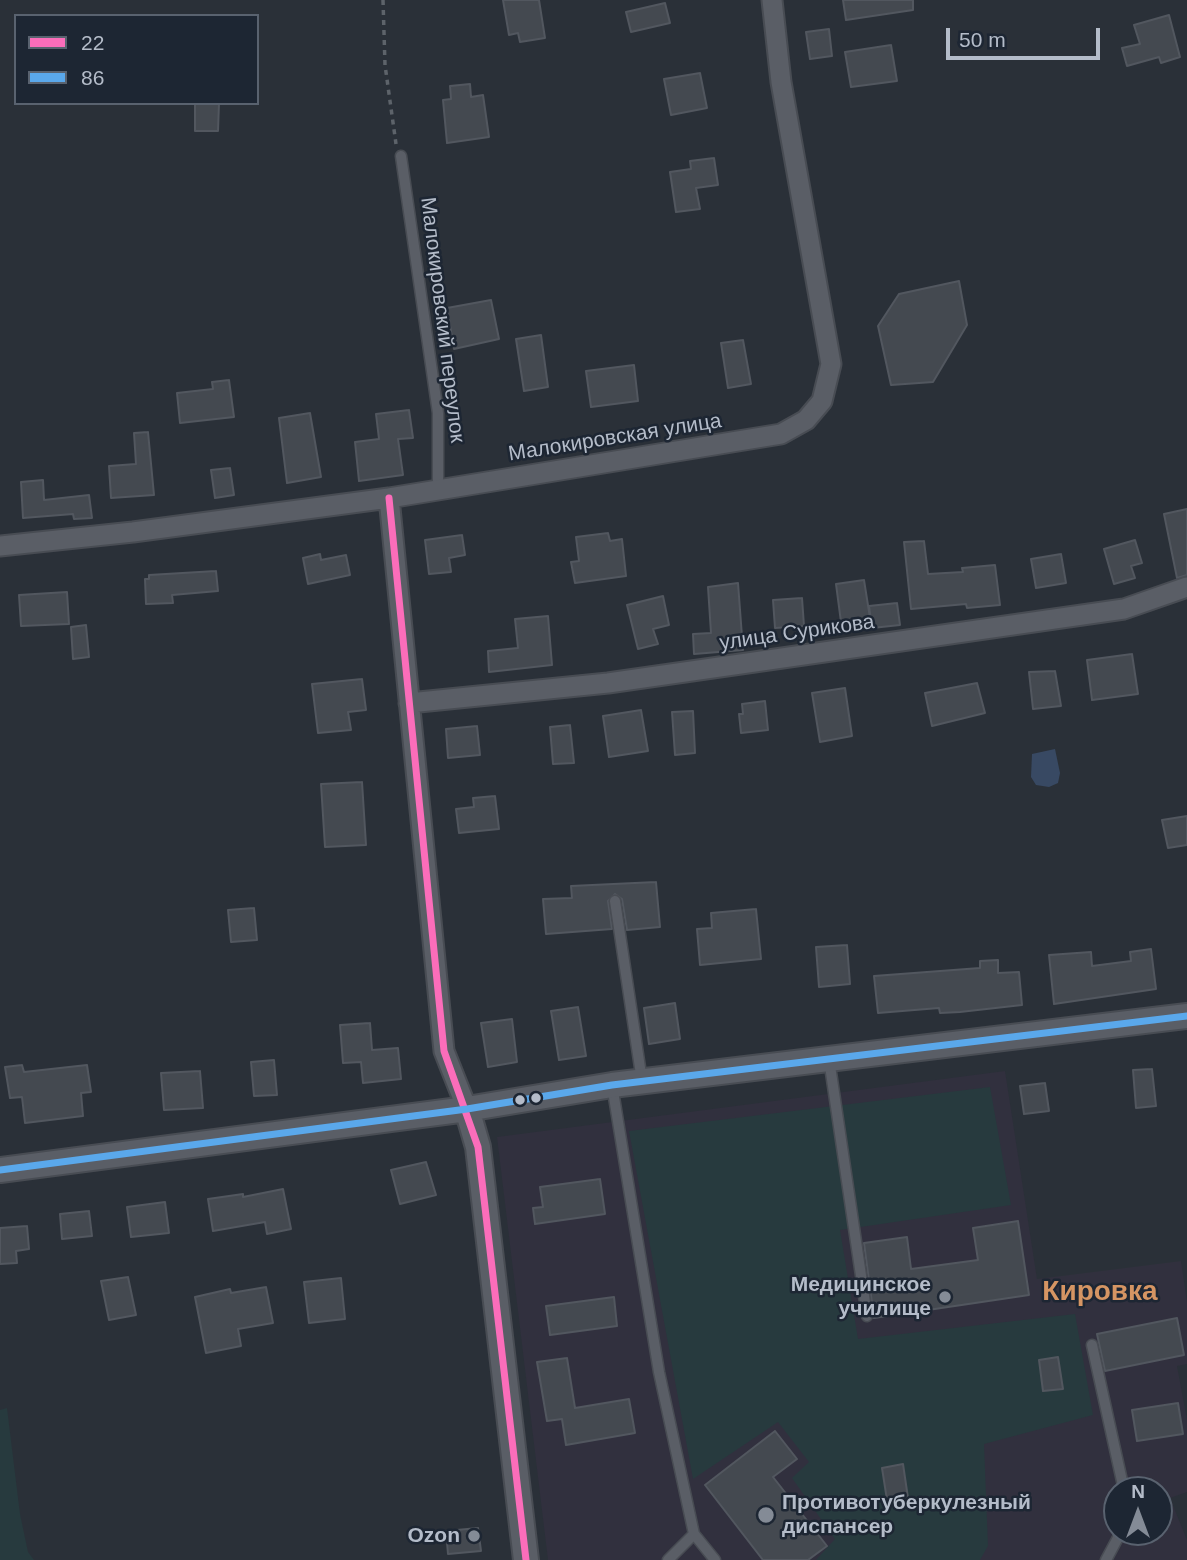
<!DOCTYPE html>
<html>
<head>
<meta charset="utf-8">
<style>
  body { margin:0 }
  #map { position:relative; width:1187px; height:1560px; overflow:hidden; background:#2a3038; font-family:Helvetica,sans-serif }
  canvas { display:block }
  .legend { position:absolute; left:14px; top:14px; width:245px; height:91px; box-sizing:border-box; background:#1d2633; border:2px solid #59626f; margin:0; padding:9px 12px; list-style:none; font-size:21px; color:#b4bcc9 }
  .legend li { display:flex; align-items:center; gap:14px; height:35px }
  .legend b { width:35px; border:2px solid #59626f }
  .north { position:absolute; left:1103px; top:1476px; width:70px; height:70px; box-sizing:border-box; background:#1d2633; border:2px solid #59626f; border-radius:50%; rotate:0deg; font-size:19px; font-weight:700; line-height:28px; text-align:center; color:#b4bcc9 }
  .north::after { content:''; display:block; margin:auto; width:24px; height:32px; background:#848b96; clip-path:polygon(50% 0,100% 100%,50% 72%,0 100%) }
  .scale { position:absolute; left:946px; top:28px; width:154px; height:32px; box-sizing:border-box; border:4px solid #b4bcc9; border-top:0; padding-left:9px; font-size:21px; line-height:24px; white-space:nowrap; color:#b4bcc9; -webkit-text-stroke:5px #1d2633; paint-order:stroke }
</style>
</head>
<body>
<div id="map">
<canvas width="1187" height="1560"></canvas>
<ul class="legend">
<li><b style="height:9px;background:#fb6dba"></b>22</li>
<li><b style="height:9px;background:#5aa8eb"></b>86</li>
</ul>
<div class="north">N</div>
<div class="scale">50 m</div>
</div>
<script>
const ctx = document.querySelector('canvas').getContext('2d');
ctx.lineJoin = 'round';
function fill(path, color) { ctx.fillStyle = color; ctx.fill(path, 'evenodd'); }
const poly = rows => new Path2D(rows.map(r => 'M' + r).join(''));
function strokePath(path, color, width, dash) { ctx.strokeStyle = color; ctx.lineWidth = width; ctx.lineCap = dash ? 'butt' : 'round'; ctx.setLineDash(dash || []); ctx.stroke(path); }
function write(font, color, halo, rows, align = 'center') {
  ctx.font = font + ' Helvetica,sans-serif'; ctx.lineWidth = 5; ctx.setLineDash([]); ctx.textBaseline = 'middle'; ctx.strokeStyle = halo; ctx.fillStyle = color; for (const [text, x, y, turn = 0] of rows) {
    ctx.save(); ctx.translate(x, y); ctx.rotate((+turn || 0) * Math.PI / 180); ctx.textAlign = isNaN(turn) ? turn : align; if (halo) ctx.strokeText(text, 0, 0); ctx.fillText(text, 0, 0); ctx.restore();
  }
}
const medical = poly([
  [1005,1071,1037,1279,1181,1261,1187,1302,1187,1364,1177,1366,1187,1420,1187,1492,1170,1498,1187,1540,1187,1560,548,1560,497,1137],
  [1117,1490,1159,1490,1159,1532,1117,1532]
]);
const green = poly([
  [990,1087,1011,1205,840,1230,858,1339,1075,1314,1093,1415,984,1444,988,1546,980,1560,816,1560,835,1539,792,1478,809,1462,778,1422,693,1479,629,1131],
  [7,1408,20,1514,28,1552,34,1560,0,1560,0,1410]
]);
const water = poly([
  [1055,749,1060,773,1058,783,1049,787,1036,785,1031,777,1032,754]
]);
const building = poly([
  [503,0,539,0,545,38,520,42,518,33,509,35,503,0],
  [843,0,913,0,913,10,846,20,843,0],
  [665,3,670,23,631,32,626,12,665,3],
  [1169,15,1180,57,1161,63,1159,57,1127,66,1122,48,1140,44,1134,25,1169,15],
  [829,29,832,56,810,59,806,32,829,29],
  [891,45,897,81,851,87,845,52,891,45],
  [700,73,707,108,671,115,664,79,700,73],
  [470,84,471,97,483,95,489,137,447,143,443,100,451,99,450,86,470,84],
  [195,103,219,103,218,131,195,131,195,103],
  [714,158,718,185,696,188,700,209,676,212,670,172,691,169,690,161,714,158],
  [959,281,967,325,933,382,891,385,878,326,899,294,959,281],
  [491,300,499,339,454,349,447,308,491,300],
  [541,335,548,387,524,391,516,339,541,335],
  [743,340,751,384,728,388,721,343,743,340],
  [634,365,638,401,591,407,586,371,634,365],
  [229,380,234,417,180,423,177,393,213,389,212,382,229,380],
  [409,410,413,438,398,439,403,475,359,481,355,442,379,439,376,414,409,410],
  [310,413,321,477,287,483,279,418,310,413],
  [148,432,154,495,111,498,109,466,136,464,134,433,148,432],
  [230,468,234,495,215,498,211,470,230,468],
  [43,480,44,500,89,495,92,518,74,519,73,514,23,518,21,482,43,480],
  [1187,509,1187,575,1177,578,1164,514,1187,509],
  [608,533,610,541,622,539,626,576,575,583,571,562,579,561,576,537,608,533],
  [462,535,465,555,449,558,451,572,429,574,425,540,462,535],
  [1135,540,1142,563,1131,566,1135,578,1114,584,1104,549,1135,540],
  [924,541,928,574,963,572,962,568,995,565,1000,605,967,608,966,604,911,609,904,542,924,541],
  [320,554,321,560,346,555,350,575,308,584,303,558,320,554],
  [1061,554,1066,583,1036,588,1031,559,1061,554],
  [216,571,218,591,172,595,173,603,146,604,145,579,149,579,149,575,216,571],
  [864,580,870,618,841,622,836,584,864,580],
  [738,583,743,650,694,654,693,634,711,633,708,587,738,583],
  [67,592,69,624,21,626,19,595,67,592],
  [663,596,669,625,653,629,658,644,638,649,627,605,663,596],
  [802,598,804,626,775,628,773,600,802,598],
  [897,603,900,625,872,628,869,606,897,603],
  [548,616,552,665,489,672,488,651,518,648,515,619,548,616],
  [86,625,89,657,73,659,71,627,86,625],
  [1132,654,1138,694,1092,700,1087,660,1132,654],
  [1055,671,1061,706,1033,709,1029,672,1055,671],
  [362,679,366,710,348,712,351,730,318,733,312,684,362,679],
  [977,683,985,713,932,726,925,693,977,683],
  [845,688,852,736,820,742,812,693,845,688],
  [765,701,768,730,741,733,739,714,743,714,742,704,765,701],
  [641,710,648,751,609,757,603,716,641,710],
  [693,711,695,753,675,755,672,712,693,711],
  [570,725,574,763,553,764,550,727,570,725],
  [477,726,480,755,448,758,446,729,477,726],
  [362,782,366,845,325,847,321,784,362,782],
  [495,796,499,829,459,833,456,809,474,807,473,798,495,796],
  [1187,816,1187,845,1168,848,1162,820,1187,816],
  [656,882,660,927,627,930,622,899,615,894,608,901,612,929,546,934,543,899,572,898,571,886,656,882],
  [254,908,257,940,231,942,228,910,254,908],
  [756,909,761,959,700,965,697,929,712,928,711,913,756,909],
  [847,945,850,984,819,987,816,947,847,945],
  [1151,949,1156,989,1054,1004,1049,955,1091,952,1092,966,1131,961,1130,952,1151,949],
  [998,960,998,973,1019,972,1022,1005,960,1012,940,1013,939,1008,878,1013,874,976,980,968,980,961,998,960],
  [675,1003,680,1039,649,1044,644,1008,675,1003],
  [578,1007,586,1056,559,1060,551,1011,578,1007],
  [512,1019,517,1062,488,1067,481,1023,512,1019],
  [370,1023,372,1050,398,1048,401,1079,363,1083,361,1062,343,1063,340,1025,370,1023],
  [274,1060,277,1095,254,1096,251,1062,274,1060],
  [22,1065,24,1072,87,1065,91,1092,81,1093,83,1116,25,1123,22,1097,10,1098,5,1067,22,1065],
  [1152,1069,1156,1106,1136,1108,1133,1070,1152,1069],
  [200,1071,203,1108,164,1110,161,1073,200,1071],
  [1045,1083,1049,1111,1024,1114,1020,1086,1045,1083],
  [426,1162,436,1195,400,1204,391,1170,426,1162],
  [600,1179,605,1214,535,1224,533,1208,543,1207,540,1187,600,1179],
  [283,1189,291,1229,267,1234,265,1222,213,1231,208,1199,243,1194,243,1197,283,1189],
  [165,1202,169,1233,131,1237,127,1207,165,1202],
  [89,1211,92,1236,62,1239,60,1214,89,1211],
  [1018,1221,1029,1295,874,1318,864,1243,907,1237,911,1269,978,1260,973,1228,1018,1221],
  [27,1226,29,1249,16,1251,17,1263,0,1264,0,1228,27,1226],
  [128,1277,136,1315,109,1320,101,1281,128,1277],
  [341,1278,345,1319,309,1323,304,1282,341,1278],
  [266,1287,273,1323,238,1329,241,1346,206,1353,195,1297,230,1289,231,1293,266,1287],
  [614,1297,617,1326,550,1335,546,1306,614,1297],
  [1177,1318,1184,1355,1105,1371,1097,1334,1177,1318],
  [1058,1357,1063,1389,1043,1391,1039,1360,1058,1357],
  [567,1358,575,1408,629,1399,635,1433,566,1445,562,1419,547,1421,537,1362,567,1358],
  [1178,1403,1183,1434,1137,1441,1132,1410,1178,1403],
  [775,1431,797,1459,773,1477,827,1546,808,1560,763,1560,705,1485,775,1431],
  [903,1464,908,1498,887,1500,882,1468,903,1464],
  [478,1528,481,1551,448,1554,446,1531,478,1528]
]);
const path = poly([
  [383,0,385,65,396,144]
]);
const service = poly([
  [401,156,438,413,438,490],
  [615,901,642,1081],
  [829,1059,867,1316],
  [612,1085,659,1372,694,1534,715,1560],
  [1092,1345,1124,1490],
  [668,1560,694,1534],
  [1106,1560,1121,1532]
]);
const minor = poly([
  [389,498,444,1051,467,1109],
  [0,546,133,532,389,498,781,434,806,420,822,401,831,364,781,82,772,0],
  [409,703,608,683,1124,609,1187,587]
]);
const tertiary = poly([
  [467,1109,478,1147,526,1560],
  [0,1170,467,1109,612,1085,1187,1016]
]);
const bus1 = poly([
  [389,498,444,1051,478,1147,526,1560]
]);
const bus2 = poly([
  [0,1170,467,1109,612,1085,1187,1016]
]);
const markers = [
  [536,1098,6,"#b4bcc9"],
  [520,1100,6,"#b4bcc9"],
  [945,1297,7,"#848b96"],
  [766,1515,9,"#848b96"],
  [474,1536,7,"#848b96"]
];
const streetNames = [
  ["Малокировский переулок",442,320,83],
  ["Малокировская улица",615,438,-9],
  ["улица Сурикова",797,633,-8]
];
const poiNames = [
  ["Медицинское",931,1285],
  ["училище",931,1309],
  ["Противотуберкулезный",782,1503,"left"],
  ["диспансер",782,1527,"left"],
  ["Ozon",460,1536]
];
const districtNames = [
  ["Кировка",1100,1292]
];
fill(medical, '#31303e');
fill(green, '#273a3e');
fill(water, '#384963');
fill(building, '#444950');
strokePath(building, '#52575f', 2);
strokePath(service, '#484c53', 13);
strokePath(minor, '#484c53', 23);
strokePath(tertiary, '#484c53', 28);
strokePath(path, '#5d636a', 3.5, [5, 5]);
strokePath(service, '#5a5e66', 10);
strokePath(minor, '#5a5e66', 19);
strokePath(tertiary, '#5a5e66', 24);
strokePath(bus1, '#fb6dba', 7);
strokePath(bus2, '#5aa8eb', 7);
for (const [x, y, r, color] of markers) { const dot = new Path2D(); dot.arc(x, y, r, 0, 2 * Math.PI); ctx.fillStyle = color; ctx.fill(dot); strokePath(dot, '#1d2633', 2.5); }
write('21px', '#b4bcc9', '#1d2633', streetNames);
write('bold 21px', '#b4bcc9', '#1d2633', poiNames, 'right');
write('bold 28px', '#d59563', '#1d2633', districtNames);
</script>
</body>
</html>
